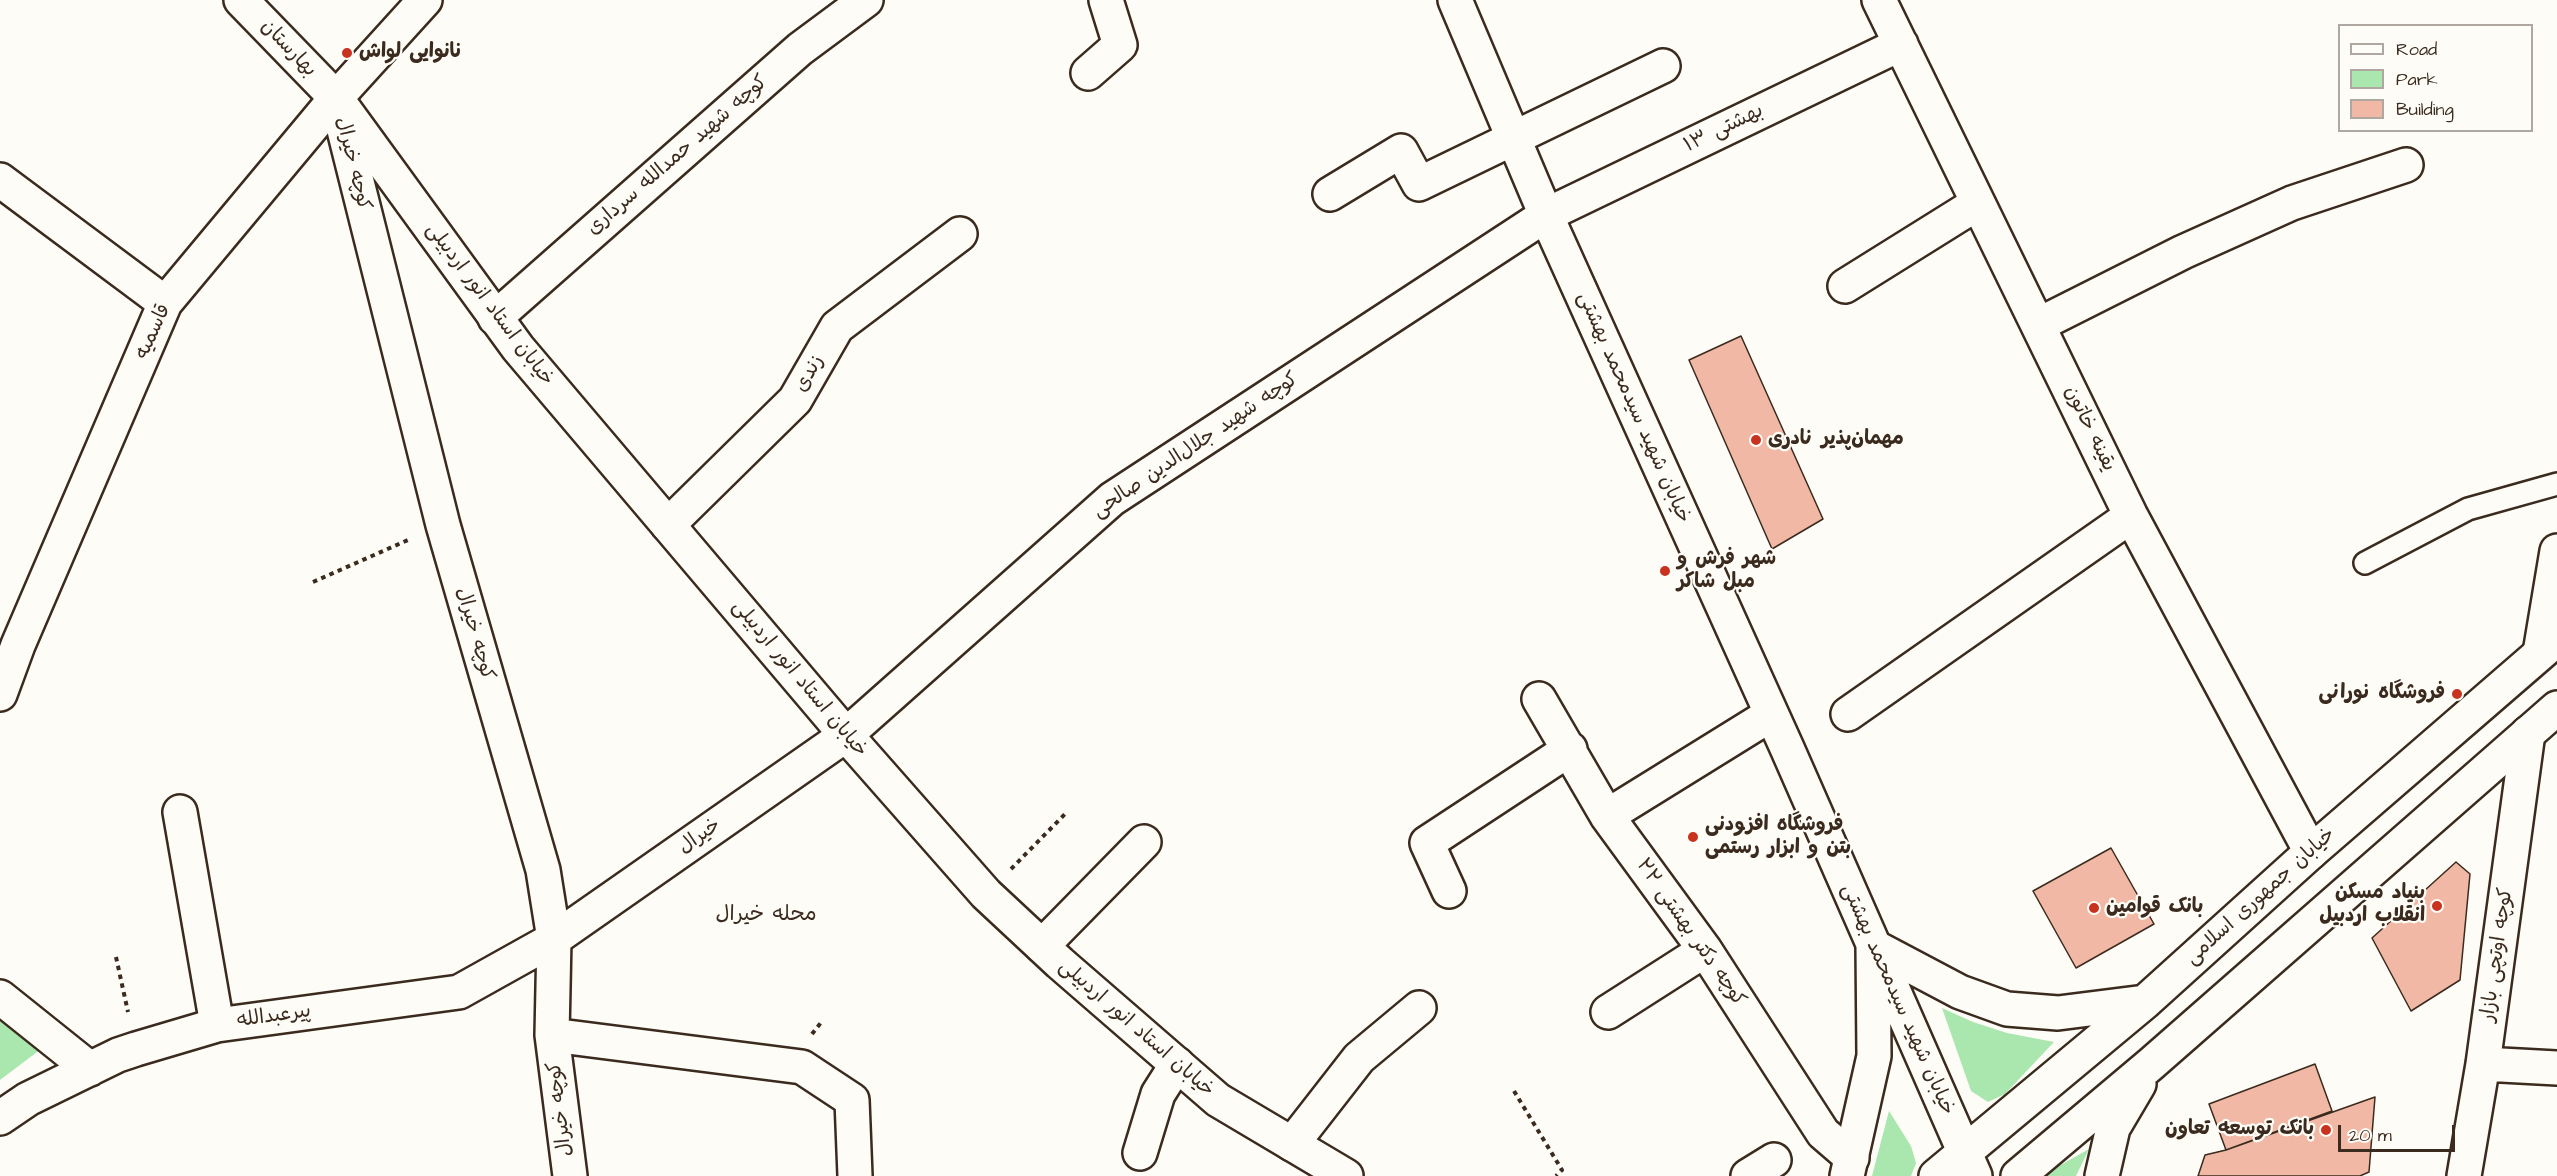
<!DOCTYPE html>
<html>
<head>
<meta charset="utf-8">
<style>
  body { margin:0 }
  #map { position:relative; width:2557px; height:1176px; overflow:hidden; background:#fdfcf7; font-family:"Architects Daughter",sans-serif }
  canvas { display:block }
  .legend { position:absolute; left:2338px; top:24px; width:195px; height:108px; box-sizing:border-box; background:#fdfcf7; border:2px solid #afa8a0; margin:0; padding:8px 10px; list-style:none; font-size:18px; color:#3b2a1e }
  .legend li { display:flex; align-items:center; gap:12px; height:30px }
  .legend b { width:30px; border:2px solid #afa8a0 }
  .scale { position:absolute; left:2338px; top:1125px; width:117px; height:27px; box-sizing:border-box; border:3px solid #3b2a1e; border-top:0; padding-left:8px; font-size:18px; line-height:21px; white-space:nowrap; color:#3b2a1e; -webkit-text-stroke:4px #fdfcf7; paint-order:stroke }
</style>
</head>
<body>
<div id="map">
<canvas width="2557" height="1176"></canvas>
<ul class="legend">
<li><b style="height:8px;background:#fdfcf7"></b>Road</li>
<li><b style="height:16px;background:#aae7ae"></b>Park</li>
<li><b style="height:16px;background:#f0b8a5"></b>Building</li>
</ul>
<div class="scale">20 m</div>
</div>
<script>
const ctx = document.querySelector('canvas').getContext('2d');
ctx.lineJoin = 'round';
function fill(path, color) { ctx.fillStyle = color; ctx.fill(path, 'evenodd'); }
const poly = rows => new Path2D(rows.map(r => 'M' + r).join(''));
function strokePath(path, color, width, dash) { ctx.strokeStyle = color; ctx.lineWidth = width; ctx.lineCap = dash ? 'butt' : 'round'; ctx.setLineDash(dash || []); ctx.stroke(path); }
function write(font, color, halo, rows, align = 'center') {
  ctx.font = font + ' "Architects Daughter","Playpen Sans Arabic",sans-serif'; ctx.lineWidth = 4.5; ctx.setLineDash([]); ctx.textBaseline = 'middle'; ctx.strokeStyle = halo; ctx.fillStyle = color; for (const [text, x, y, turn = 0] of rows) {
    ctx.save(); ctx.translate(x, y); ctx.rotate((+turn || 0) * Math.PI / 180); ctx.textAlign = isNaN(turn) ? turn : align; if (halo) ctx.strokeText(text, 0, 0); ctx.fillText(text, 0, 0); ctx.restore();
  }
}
const green = poly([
  [1942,1008,1973,1022,2007,1033,2054,1042,2005,1094,1988,1102,1971,1091],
  [0,1015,41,1049,0,1080],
  [1889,1111,1911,1146,1916,1163,1911,1176,1872,1176],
  [2089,1149,2076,1176,2041,1176]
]);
const building = poly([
  [1741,336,1823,519,1772,549,1689,360,1741,336],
  [2111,848,2154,924,2076,968,2033,891,2111,848],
  [2456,862,2470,874,2460,980,2411,1011,2372,938,2456,862],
  [2315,1064,2332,1111,2226,1150,2209,1104,2315,1064],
  [2375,1097,2369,1172,2360,1176,2198,1176,2205,1155,2226,1150,2375,1097]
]);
const path = poly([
  [313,582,408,540],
  [1011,869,1067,812],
  [116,957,128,1012],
  [812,1034,823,1020],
  [1514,1091,1562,1170,1556,1176]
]);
const service = poly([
  [2365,563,2468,509,2557,484]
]);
const minor = poly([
  [1879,0,2131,516,2311,852],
  [1088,73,1120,45,1106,0],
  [336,98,443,525,543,870,554,939,552,1035,570,1176],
  [0,180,165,303],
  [1330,194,1401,151,1419,184,1663,66],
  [1845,286,1978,203],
  [495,318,800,49,866,0],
  [2038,325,2183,252,2292,203,2406,165],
  [668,525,795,400,837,327,960,234],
  [0,694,18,645,165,303,336,98,425,0],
  [1539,699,1607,816,1705,950,1823,1133,1852,1158],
  [1848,714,2131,516],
  [180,812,217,1025],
  [1607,816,1770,715],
  [1449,891,1427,843,1570,749],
  [1042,946,1144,842],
  [0,997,90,1069],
  [1608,1012,1705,950],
  [552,1035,802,1067,852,1100,855,1176],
  [2483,1064,2557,1068],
  [0,1118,28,1099,118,1055,136,1049,217,1025,459,992,554,939,846,735,1112,499,1546,215,1901,44],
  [1292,1144,1359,1058,1419,1008],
  [1140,1153,1158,1094,1177,1064],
  [1748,1176,1774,1160],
  [2464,1176,2483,1064,2528,733]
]);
const tertiary = poly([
  [241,0,336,98,518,348,846,735,986,894,1060,963,1218,1100,1346,1176],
  [2540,653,2557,551]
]);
const secondary = poly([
  [1455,0,1546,215,1787,748,1975,1176],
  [1847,1176,1874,1056,1873,946,1960,992,2007,1009,2058,1013,2145,1002],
  [1936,1176,2145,1002,2311,852,2557,639],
  [2018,1176,2151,1064,2557,708],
  [2102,1176,2113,1128,2139,1084]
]);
const markers = [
  [347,53,6,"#c8321e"],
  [1756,440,6,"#c8321e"],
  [1665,571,6,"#c8321e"],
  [2457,694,6,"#c8321e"],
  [1693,837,6,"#c8321e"],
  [2437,906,6,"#c8321e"],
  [2094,908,6,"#c8321e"],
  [2326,1130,6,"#c8321e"]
];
const streetNames = [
  ["بهارستان",288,49,46],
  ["بهشتی ۱۳",1724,129,-26],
  ["کوچه شهید حمدالله سرداری",678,156,-41],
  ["کوچه خیرال",352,164,76],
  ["خیابان استاد انور اردبیلی",489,305,53],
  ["قاسمیه",154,332,-65],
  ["زندی",810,374,-60],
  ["خیابان شهید سیدمحمد بهشتی",1633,408,66],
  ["یقینه خاتون",2089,429,64],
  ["کوچه شهید جلال‌الدین صالحی",1196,446,-34],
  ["کوچه خیرال",474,634,74],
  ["خیابان استاد انور اردبیلی",799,679,50],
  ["خیرال",700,837,-35],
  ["خیابان جمهوری اسلامی",2261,897,-42],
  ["کوچه دکتر بهشتی ۲۲",1690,933,55],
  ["کوچه اوتچی بازار",2498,955,-82],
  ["خیابان شهید سیدمحمد بهشتی",1897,1000,66],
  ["پیرعبدالله",274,1017,-8],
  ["خیابان استاد انور اردبیلی",1136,1029,41],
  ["کوچه خیرال",561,1109,-97]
];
const poiNames = [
  ["نانوایی لواش",359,53],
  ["مهمان‌پذیر نادری",1768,440],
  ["شهر فرش و",1677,560],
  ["مبل شاکر",1677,583],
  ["فروشگاه نورانی",2445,694,"right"],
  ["فروشگاه افزودنی",1705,826],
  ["بتن و ابزار رستمی",1705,849],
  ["بنیاد مسکن",2425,894,"right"],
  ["انقلاب اردبیل",2425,917,"right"],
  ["بانک قوامین",2106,908],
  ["بانک توسعه تعاون",2314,1130,"right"]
];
const neighbourhoodNames = [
  ["محله خیرال",766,916]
];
fill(green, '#aae7ae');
fill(building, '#f0b8a5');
strokePath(building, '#3b2a1e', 1.5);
strokePath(service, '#3b2a1e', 26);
strokePath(minor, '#3b2a1e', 38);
strokePath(tertiary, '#3b2a1e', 38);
strokePath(secondary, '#3b2a1e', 38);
strokePath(path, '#3b2a1e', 4, [4.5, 4.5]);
strokePath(service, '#fdfcf7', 21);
strokePath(minor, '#fdfcf7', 33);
strokePath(tertiary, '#fdfcf7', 33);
strokePath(secondary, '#fdfcf7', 33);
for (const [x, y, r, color] of markers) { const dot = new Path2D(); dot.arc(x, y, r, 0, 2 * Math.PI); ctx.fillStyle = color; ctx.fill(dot); strokePath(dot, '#fdfcf7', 2); }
write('20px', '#3b2a1e', '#fdfcf7', streetNames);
write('bold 20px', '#3b2a1e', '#fdfcf7', poiNames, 'left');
write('21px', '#3b2a1e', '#fdfcf7', neighbourhoodNames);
</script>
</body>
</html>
